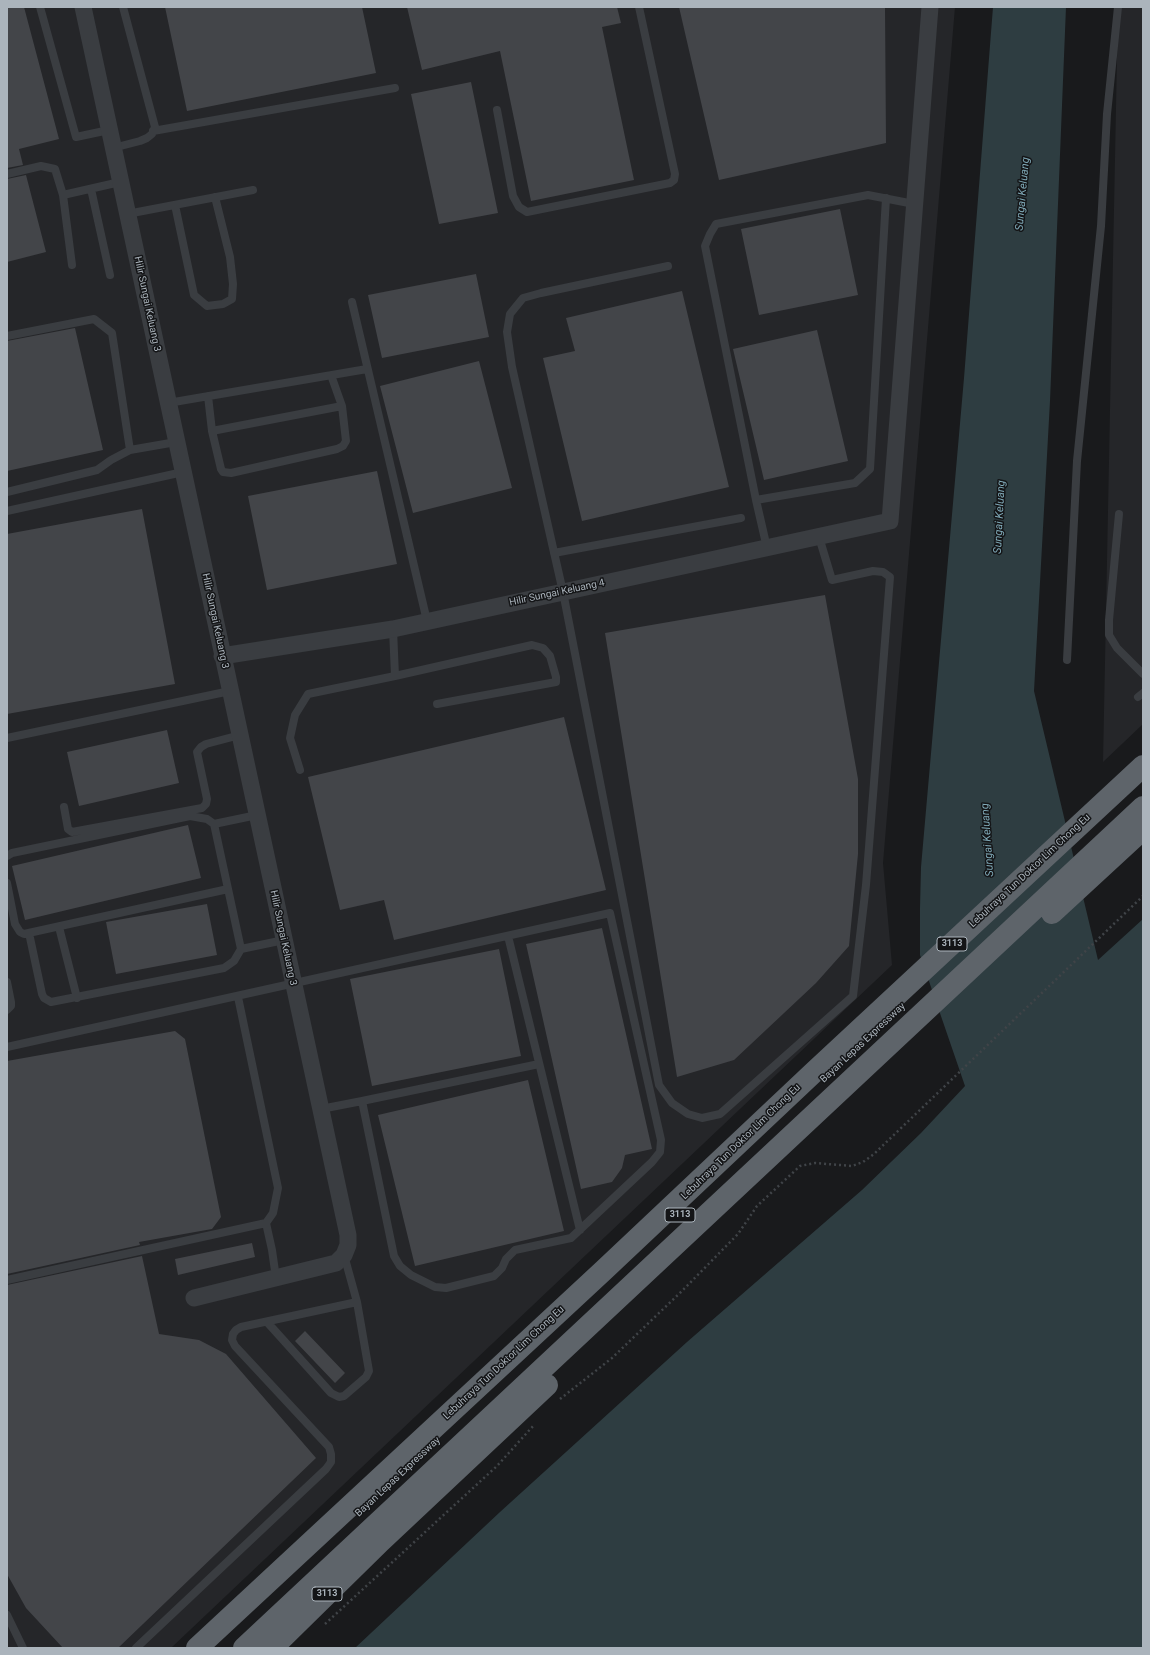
<!DOCTYPE html>
<html>
<head>
<meta charset="utf-8">
<style>
  body { margin:0 }
  #map { position:relative; width:1150px; height:1655px; overflow:hidden; background:#191a1c; font-family:Roboto,sans-serif }
  canvas { display:block }
  .frame { position:absolute; inset:0; border:8px solid #abb4bc; pointer-events:none }
</style>
</head>
<body>
<div id="map">
<canvas width="1150" height="1655"></canvas>
<div class="frame"></div>
</div>
<script>
const ctx = document.querySelector('canvas').getContext('2d');
ctx.lineJoin = 'round';
function fill(path, color) { ctx.fillStyle = color; ctx.fill(path, 'evenodd'); }
const poly = rows => new Path2D(rows.map(r => 'M' + r).join(''));
function strokePath(path, color, width, dash) { ctx.strokeStyle = color; ctx.lineWidth = width; ctx.lineCap = dash ? 'butt' : 'round'; ctx.setLineDash(dash || []); ctx.stroke(path); }
function write(font, color, halo, rows, align = 'center') {
  ctx.font = font + ' Roboto,sans-serif'; ctx.lineWidth = 3; ctx.setLineDash([]); ctx.textBaseline = 'middle'; ctx.strokeStyle = halo; ctx.fillStyle = color; for (const [text, x, y, turn = 0] of rows) {
    ctx.save(); ctx.translate(x, y); ctx.rotate((+turn || 0) * Math.PI / 180); ctx.textAlign = isNaN(turn) ? turn : align; if (halo) ctx.strokeText(text, 0, 0); ctx.fillText(text, 0, 0); ctx.restore();
  }
}
const built = poly([
  [7,7,955,7,883,863,892,965,171,1648,7,1648],
  [1118,7,1143,7,1143,724,1103,762]
]);
const water = poly([
  [993,7,1066,7,1050,401,1034,691,1098,960,1143,919,1143,1648,355,1648,500,1512,687,1342,862,1190,921,1133,965,1086,920,955,920,908,921,867,964,378]
]);
const building = poly([
  [7,7,24,7,59,139,19,149,23,165,7,168],
  [165,7,362,7,376,73,187,111],
  [407,7,617,7,621,23,602,27,634,180,531,201,500,51,422,70],
  [679,7,885,7,886,143,719,180],
  [471,82,498,213,439,224,411,94],
  [26,175,46,252,7,262,7,179],
  [840,209,858,295,759,315,741,229],
  [476,274,489,337,382,358,368,295],
  [682,291,729,487,582,521,543,358,575,351,566,318],
  [75,328,103,450,7,471,7,341],
  [817,330,848,461,764,480,733,349],
  [479,361,512,488,413,513,380,386],
  [377,471,397,564,267,590,248,496],
  [142,509,175,684,7,714,7,534],
  [825,595,858,779,858,854,849,946,816,983,734,1060,677,1077,605,633],
  [564,717,606,890,394,940,384,900,340,910,308,777],
  [167,730,179,783,79,806,67,752],
  [188,825,201,878,25,920,12,866],
  [207,904,217,955,116,974,106,922],
  [602,928,652,1149,625,1155,622,1168,612,1182,581,1189,526,944],
  [499,949,521,1056,372,1086,350,979],
  [175,1031,185,1039,221,1217,212,1229,139,1242,140,1245,7,1274,7,1061],
  [528,1080,564,1231,415,1266,378,1115],
  [252,1243,255,1257,178,1275,175,1259],
  [142,1256,159,1334,199,1340,226,1354,316,1458,118,1648,63,1648,26,1608,7,1574,7,1285],
  [305,1331,345,1373,335,1383,295,1341]
]);
const path = poly([
  [560,1399,612,1358,682,1291,738,1234,757,1206,800,1166,815,1163,852,1166,863,1162,874,1154,1143,896],
  [325,1624,497,1466,534,1425]
]);
const service = poly([
  [40,7,76,137,109,130],
  [497,110,513,196,519,207,527,212,670,183,674,180,675,174,639,7],
  [153,131,395,88],
  [113,148,140,141,147,138,152,134,155,127,123,7],
  [7,174,41,166,55,169,63,195,120,182],
  [91,189,110,275],
  [63,195,72,265],
  [886,198,870,469,855,483,756,500,705,246,710,234,716,224,868,195,914,204],
  [175,205,194,295,207,306,223,304,232,299,233,284,230,257,215,197],
  [127,214,253,190],
  [668,266,541,293,523,298,510,314,507,332,512,367,563,592,659,1085,672,1103,688,1114,702,1118,720,1114,853,996,866,885,890,577,883,572,873,571,832,580,819,537],
  [352,302,427,621],
  [7,336,94,319,112,333,130,450,176,442],
  [208,396,212,431,221,469,223,472,231,473,337,449,343,446,346,441,342,406,331,375],
  [168,403,367,369],
  [212,431,342,406],
  [7,492,97,470,111,460,130,450],
  [756,500,767,548],
  [7,511,183,472],
  [1119,514,1109,620,1109,635,1117,648,1143,674],
  [554,553,741,518],
  [1067,660,1077,461,1101,226,1107,114,1118,7],
  [395,676,532,645,543,648,550,656,556,677,556,682,437,704],
  [1138,697,1143,693],
  [7,738,230,691],
  [300,770,290,738,295,715,308,694,395,676,393,629],
  [64,807,68,829,72,832,202,808,206,804,207,799,197,752,201,747,206,744,240,735],
  [214,824,241,949,284,940],
  [7,856,12,853,190,816,207,819,214,824,257,815],
  [7,883,15,924,20,932,24,934,228,889],
  [59,927,77,998],
  [29,933,42,994,44,998,51,1002,224,968,234,961,241,949],
  [508,936,580,1230],
  [7,982,11,1002,11,1006,7,1010],
  [238,997,278,1188,273,1213,266,1223,272,1250,276,1278],
  [7,1047,610,913,661,1140,660,1152,652,1162,571,1238,515,1250,506,1259,502,1268,494,1276,446,1288,435,1287,411,1275,400,1266,394,1256,362,1101,321,1109],
  [362,1101,539,1064],
  [7,1280,266,1223],
  [267,1322,331,1393,339,1397,344,1396,366,1377,369,1371,357,1302],
  [7,1615,23,1648],
  [136,1648,326,1469,331,1462,331,1454,329,1447,235,1346,232,1340,233,1334,236,1330,241,1327,357,1302,344,1255]
]);
const minor = poly([
  [83,7,348,1235,348,1245,344,1255,336,1263,194,1298],
  [222,656,393,629,890,521,930,7]
]);
const trunk = poly([
  [1052,913,1143,829],
  [197,1648,604,1270,814,1072,1143,766],
  [244,1648,1143,807],
  [272,1648,380,1542,547,1385]
]);
const shields = [
  [952,944,30],
  [680,1215,30],
  [327,1594,30]
];
const shieldNames = [
  ["3113",952,944],
  ["3113",680,1215],
  ["3113",327,1594]
];
const streetNames = [
  ["Hilir Sungai Keluang 3",147,304,78],
  ["Hilir Sungai Keluang 4",557,593,-12],
  ["Hilir Sungai Keluang 3",215,621,78],
  ["Lebuhraya Tun Doktor Lim Chong Eu",1030,871,-43],
  ["Hilir Sungai Keluang 3",283,938,78],
  ["Bayan Lepas Expressway",863,1043,-43],
  ["Lebuhraya Tun Doktor Lim Chong Eu",741,1142,-44],
  ["Lebuhraya Tun Doktor Lim Chong Eu",504,1363,-43],
  ["Bayan Lepas Expressway",398,1477,-43]
];
const waterNames = [
  ["Sungai Keluang",1023,194,-85],
  ["Sungai Keluang",1000,517,-87],
  ["Sungai Keluang",988,840,-94]
];
fill(built, '#252629');
fill(water, '#2e3d41');
fill(building, '#434549');
strokePath(path, '#404448', 2.5, [2, 3]);
strokePath(service, '#3a3d41', 8);
strokePath(minor, '#3a3d41', 17);
strokePath(trunk, '#5e646a', 22);
for (const [x, y, w] of shields) { const box = new Path2D(); box.roundRect(x - w / 2, y - 7, w, 14, 3); ctx.fillStyle = '#141517'; ctx.fill(box); strokePath(box, '#abb4bc', 1); }
write('bold 9px', '#abb4bc', null, shieldNames);
write('10px', '#abb4bc', '#141517', streetNames);
write('italic 11px', '#81abb9', '#141517', waterNames);
</script>
</body>
</html>
